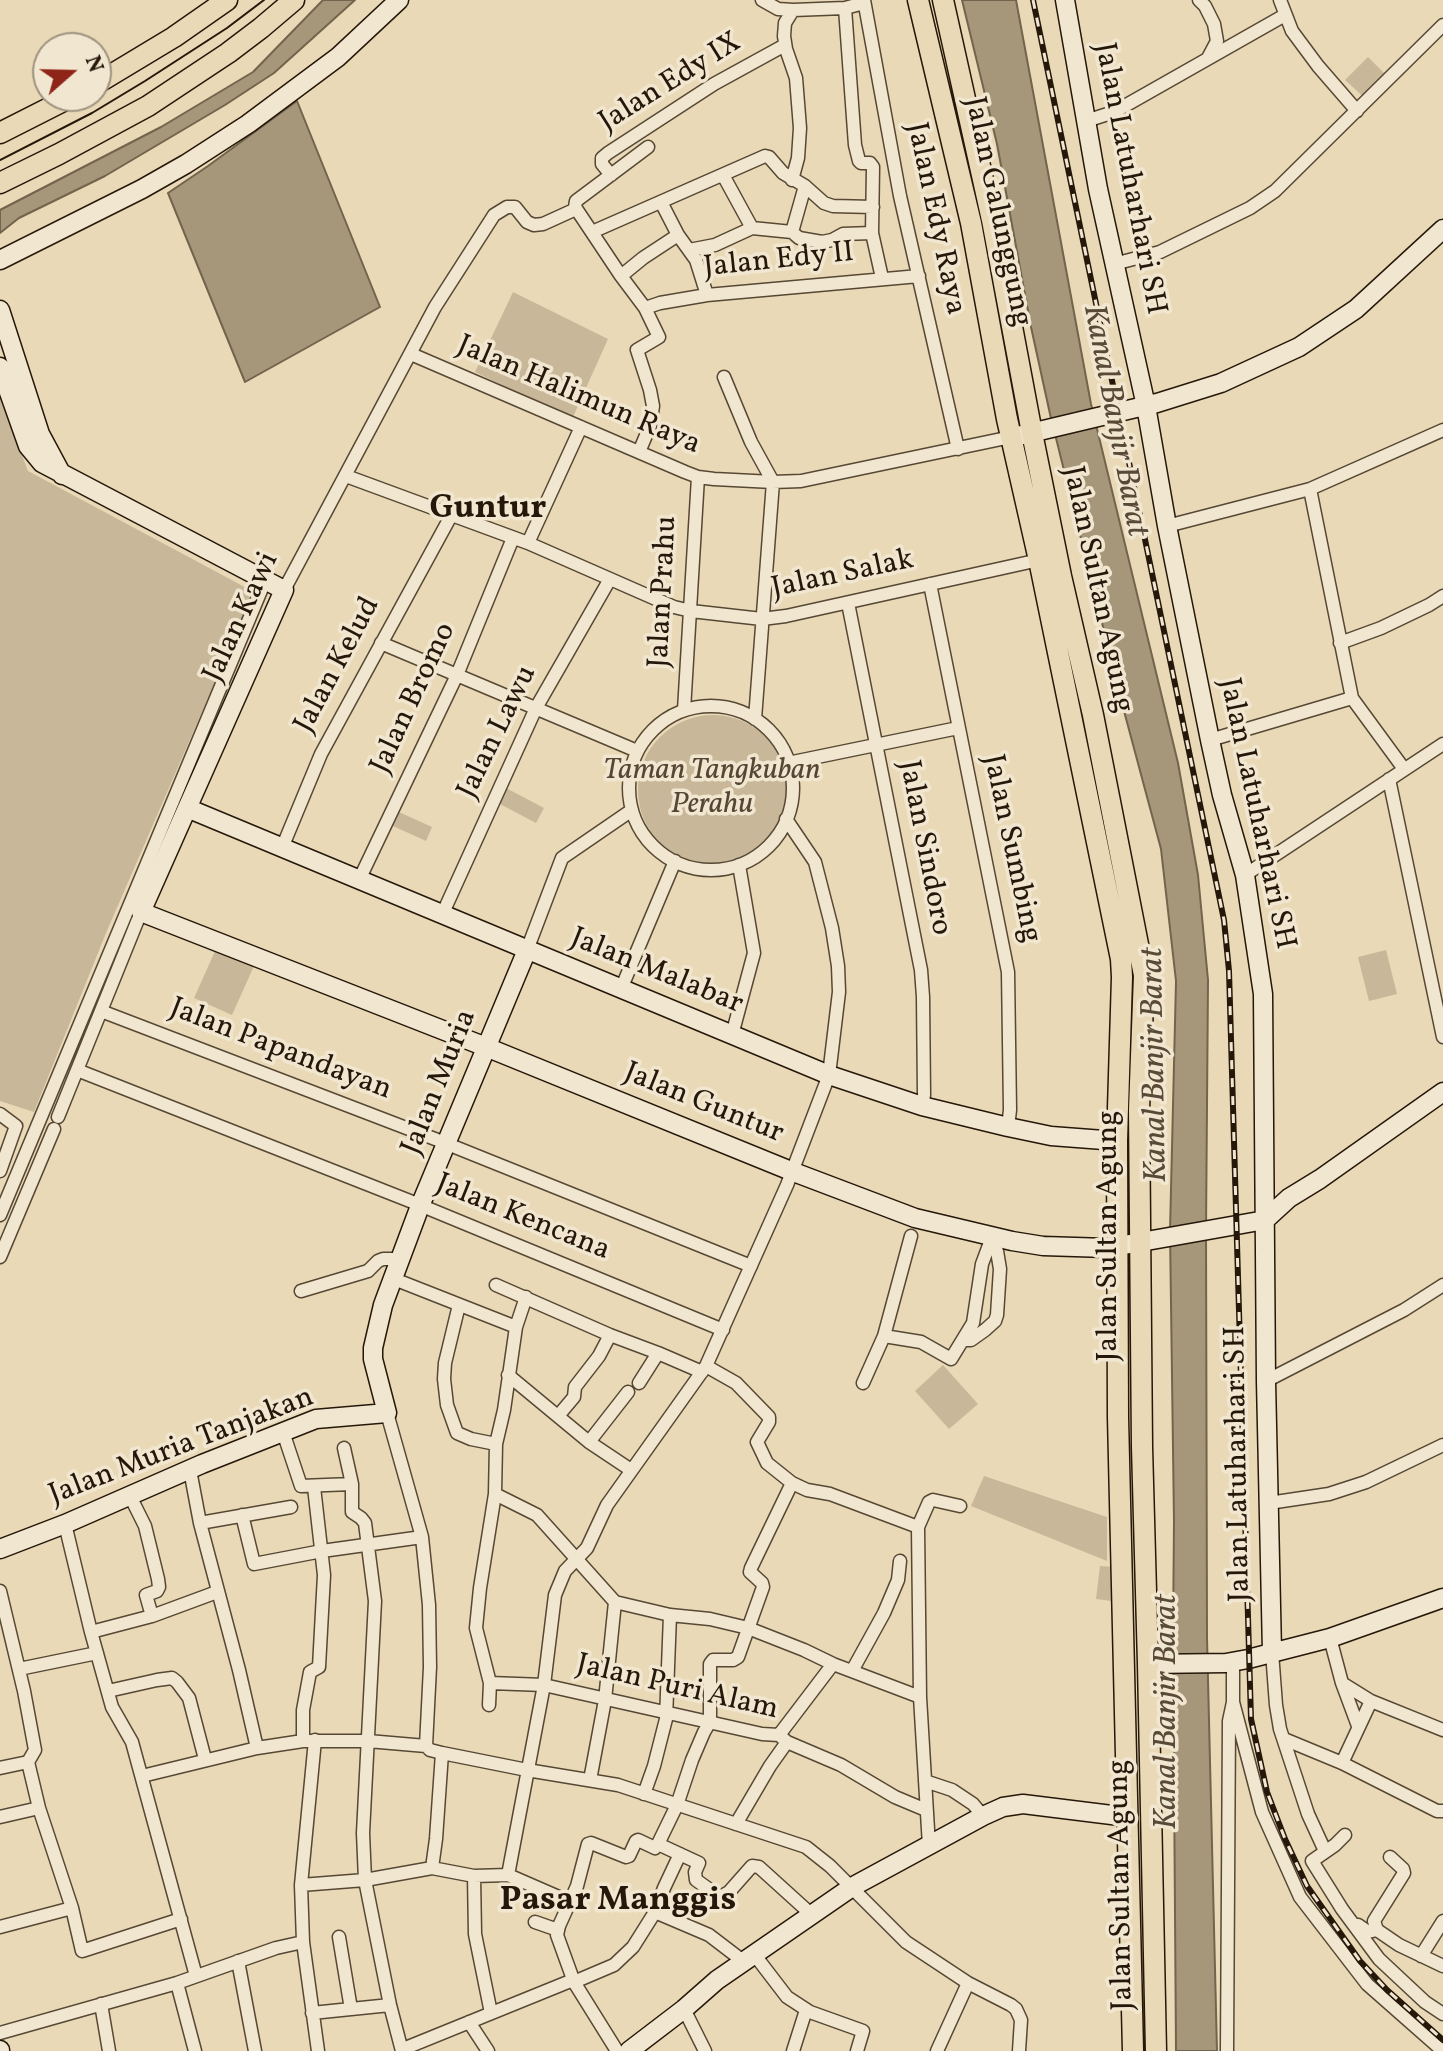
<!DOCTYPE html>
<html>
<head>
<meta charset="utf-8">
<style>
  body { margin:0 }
  #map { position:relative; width:1443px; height:2051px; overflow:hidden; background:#e9d9b6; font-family:Vollkorn,serif }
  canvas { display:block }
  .north { position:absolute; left:32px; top:32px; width:80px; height:80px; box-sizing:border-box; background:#f1e6d0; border:2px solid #9f9380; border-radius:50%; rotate:70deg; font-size:22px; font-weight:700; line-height:32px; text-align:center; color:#251709 }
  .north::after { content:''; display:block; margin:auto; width:28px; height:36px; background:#8f2418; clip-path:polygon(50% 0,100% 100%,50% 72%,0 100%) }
</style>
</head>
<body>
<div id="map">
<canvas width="1443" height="2051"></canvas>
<div class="north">N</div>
</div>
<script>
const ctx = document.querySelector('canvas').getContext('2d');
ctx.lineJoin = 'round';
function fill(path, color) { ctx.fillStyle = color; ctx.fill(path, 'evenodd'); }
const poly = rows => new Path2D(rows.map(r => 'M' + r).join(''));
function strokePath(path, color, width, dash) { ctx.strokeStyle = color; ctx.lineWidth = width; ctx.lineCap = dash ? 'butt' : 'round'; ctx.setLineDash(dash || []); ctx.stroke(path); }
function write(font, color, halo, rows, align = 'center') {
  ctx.font = font + ' Vollkorn,serif'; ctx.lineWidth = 7; ctx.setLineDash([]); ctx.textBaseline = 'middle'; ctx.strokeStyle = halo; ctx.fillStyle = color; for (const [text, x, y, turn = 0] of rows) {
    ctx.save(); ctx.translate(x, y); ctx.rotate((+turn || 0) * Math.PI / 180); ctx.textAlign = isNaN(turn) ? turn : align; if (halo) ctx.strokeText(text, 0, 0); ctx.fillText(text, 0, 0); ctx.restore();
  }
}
const green = poly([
  [1368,57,1390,79,1368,101,1345,80],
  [513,292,608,339,572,419,475,372],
  [0,397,28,471,254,592,106,933,34,1112,0,1101],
  '638 790a75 75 0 1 1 150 0a75 75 0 1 1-150 0Z',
  [506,788,544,808,536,823,498,803],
  [399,812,432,827,426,841,393,826],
  [216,949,254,966,232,1015,194,998],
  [1386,950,1397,994,1369,1001,1358,957],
  [943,1365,978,1404,949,1429,915,1391],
  [984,1476,1107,1517,1107,1561,971,1506],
  [1100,1566,1115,1567,1112,1601,1096,1599]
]);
const water = poly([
  [323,0,355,0,274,73,225,105,105,176,19,218,0,233,0,210,161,127,253,72,323,0],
  [962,0,1016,0,1091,404,1178,763,1198,875,1208,980,1206,1229,1207,1638,1217,2051,1176,2051,1173,1638,1174,1521,1170,1231,1176,981,1161,849,1124,711,1050,414,1031,327,997,144,962,0],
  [297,101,380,307,245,382,168,193,208,166,297,101]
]);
const street = poly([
  [762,0,778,9,793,10,845,8,864,3],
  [864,0,900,196,958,449],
  [1199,0,1205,6,1214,24,1217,41,1208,58],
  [1280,0,1292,31,1318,66,1357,111],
  [845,8,855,145,859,161,861,163,870,163,873,167,872,233,882,278],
  [1086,121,1114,112,1285,15],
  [611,175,602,164,602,158,608,153,714,84,785,45],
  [723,175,752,228],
  [792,180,798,158,800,128,796,78,786,49,784,36,785,23,793,10],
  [661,202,678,235],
  [592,232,765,156,769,157,783,173,805,186,824,203,833,206,873,207],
  [792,232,805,186],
  [689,250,715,245,752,228,792,232,799,238,822,242,832,240,843,234,872,233],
  [1114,264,1160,252,1250,208,1275,191,1443,25],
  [621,276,643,258,678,235,696,260,707,295],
  [645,308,660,303,707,295,919,276],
  [411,354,685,472,698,477,714,479,773,482,801,481,1011,437],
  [724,377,751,442,773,482,755,719],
  [639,452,650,426,653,406,650,390,637,350,659,337,645,308,621,276,575,207,576,201,648,147],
  [346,476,528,543,674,607,691,611,762,619,786,616,1039,560],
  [1310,489,1352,698,1404,769],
  [1167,526,1310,489,1443,430],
  [528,543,581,427],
  [930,584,1008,972,1010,1110,1008,1127],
  [284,590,435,307,494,215,507,207,515,207,527,222,534,225,543,224,576,209],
  [848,603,921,970,923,997,924,1095,922,1106],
  [381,643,637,751],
  [1340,643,1381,628,1429,605,1443,596],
  '629 788a82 82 0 1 1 164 0a82 82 0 1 1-164 0Z',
  [684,710,698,477],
  [1210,740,1352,698],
  [788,763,958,728],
  [1389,779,1443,1037],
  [282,848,321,754,452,514],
  [1245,875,1443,744],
  [359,880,457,675,513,538],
  [442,915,536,708,610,579],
  [527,950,562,858,632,810],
  [621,989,675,861],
  [101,1011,435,1139,751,1266],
  [732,1035,754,953,739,865],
  [77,1070,415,1203,723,1330],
  [0,1114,16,1126,0,1171],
  [58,1117,141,912],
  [0,1215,265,581],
  [0,1257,54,1129],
  [394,1279,516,1327],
  [496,1285,610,1335,658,1353,702,1372],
  [301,1291,368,1271,378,1261,383,1259,400,1259],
  [526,1297,516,1327,504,1410,496,1444,495,1494,480,1588,476,1628,490,1683,544,1685,762,1734,779,1735,787,1742,841,1765,895,1797,926,1810],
  [459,1305,445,1363,444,1379,447,1405,457,1433,471,1439,496,1444],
  [884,1336,921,1342,951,1359,973,1323,982,1264,992,1237],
  [963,1340,971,1340,985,1330,995,1321,997,1315,1000,1269,997,1251,989,1245],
  [706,1366,736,1383,769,1417,769,1422,757,1442,767,1463,792,1483,807,1490,830,1494,918,1527],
  [508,1375,589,1442,631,1470],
  [1266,1381,1404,1310,1443,1285],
  [639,1383,658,1353],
  [863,1383,884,1336,911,1236],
  [387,1413,422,1537,429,1605,430,1667,426,1746],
  [558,1416,574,1397,575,1387,599,1356,610,1335],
  [283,1432,301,1486,352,1484],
  [589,1442,628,1392],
  [344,1448,352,1484,352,1512,361,1518,365,1523,375,1601,363,1833,365,1880,390,2005,402,2051],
  [190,1470,200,1523,239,1670,257,1748],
  [495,1494,537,1515,615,1602,670,1615,710,1619,748,1628,804,1650,833,1664,920,1697],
  [130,1496,145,1526,158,1579,159,1587,157,1591,146,1595,152,1616],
  [1269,1503,1329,1494,1366,1482,1443,1445],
  [242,1515,254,1564,322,1551,422,1537],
  [200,1523,291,1507],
  [65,1524,91,1632,112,1707,132,1742,196,1976],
  [0,1591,24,1691,35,1750,28,1762,39,1808,72,1908,82,1951,181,1919],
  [91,1632,152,1616,217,1592],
  [1330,1638,1342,1683,1371,1701,1443,1730],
  [1272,1652,1276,1705,1280,1729,1308,1814,1325,1851],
  [19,1669,97,1653],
  [852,1671,884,1613,898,1580,900,1561],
  [1342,1683,1358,1726],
  [108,1691,157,1680,172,1678,177,1682,189,1698,205,1759],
  [1233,1702,1262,1812,1300,1897,1367,1984,1443,2051],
  [489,1705,490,1683],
  [779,1735,833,1664],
  [1284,1739,1342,1763,1437,1811,1443,1811],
  [315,1740,301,1885,303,1942,318,2051],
  [303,1741,303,1710,310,1672,319,1667,324,1575,314,1487],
  [1342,1763,1371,1701],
  [0,1768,28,1762],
  [142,1776,257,1748,303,1741,368,1741,426,1746,430,1750,442,1753,527,1770,618,1785,806,1847,830,1866,906,1942,968,1983,1011,2005,1016,2009,1021,2020,1019,2051],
  [590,1780,605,1700,615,1602],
  [925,1781,952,1790,973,1804,983,1816],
  [644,1794,654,1766,666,1719,670,1615],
  [0,1817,39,1808],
  [736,1824,770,1766,787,1742],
  [1345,1835,1335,1845,1312,1861,1342,1909,1379,1959,1425,2002,1443,2014],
  [658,1844,677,1805,692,1760,704,1732,710,1722,710,1664,713,1660,733,1660,738,1657,763,1587,762,1583,750,1572,751,1568,792,1483],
  [929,1846,920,1697,918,1527,929,1502,933,1500,960,1506],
  [432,1868,436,1839,442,1753],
  [508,1875,544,1685,555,1595,565,1571,587,1548,607,1505,706,1366,787,1185,829,1075,839,992,838,966,832,928,815,862,786,819],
  [474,1876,475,1934,491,2013],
  [301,1885,365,1880,432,1868,474,1876,508,1875,570,1902],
  [655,1912,709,1935,743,1961],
  [535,1922,558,1930],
  [1358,1925,1368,1932,1377,1930,1399,1945,1443,1966],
  [0,1927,72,1908],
  [1377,1930,1374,1921,1404,1873,1403,1869,1390,1857],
  [339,1937,351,2009],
  [754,1954,787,1997,810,2012,863,2031,857,2051],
  [1421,1956,1443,1921],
  [238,1961,255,2051],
  [574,1982,614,1965,633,1947,655,1912,664,1888,680,1854],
  [177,1983,195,2051],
  [101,2004,109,2051],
  [684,2009,705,2051],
  [312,2013,390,2005],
  [469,2022,488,2051],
  [0,2033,177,1983,276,1948,303,1942],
  [403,2049,573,1980],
  [617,2051,574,1982,557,1935,559,1926,577,1886,588,1844,591,1843,626,1857,629,1856,636,1841,638,1840,655,1848,658,1844,699,1863,695,1872,696,1880,720,1897,729,1892,752,1866,759,1867,812,1915],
  [793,2051,806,2010],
  [937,2051,968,1983],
  [1227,2051,1229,1721,1233,1702,1233,1663]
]);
const secondary = poly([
  [1065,0,1098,189,1146,406,1167,526,1210,740,1222,795,1245,875,1263,994,1266,1381,1272,1652],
  [0,260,142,189,186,164,248,124,338,57,399,0],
  [0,310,40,434,62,475],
  [0,367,28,446,42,463,284,590,141,912,486,1047,791,1171,915,1218,1012,1241,1043,1246,1107,1248,1265,1220],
  [1018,436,1157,403,1221,383,1299,347,1356,309,1443,229],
  [187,808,829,1075,922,1106,1008,1127,1051,1136,1117,1141],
  [1265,1220,1289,1198,1320,1179,1443,1092],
  [0,1549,65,1524,202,1464,316,1419,387,1413,373,1359,373,1348,383,1305,420,1206,527,950],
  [1148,1664,1226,1663,1248,1659,1330,1638,1443,1598],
  [0,2050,0,2051],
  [629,2051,684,2009,717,1980,852,1887,983,1816,1003,1807,1023,1804,1128,1817]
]);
const primary = poly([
  [918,0,971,223,1007,419,1039,560,1121,959,1122,977,1117,1141,1118,1417,1133,2051],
  [943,0,992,220,1032,433,1061,576,1093,715,1144,975,1139,1110,1142,1447,1148,1664,1156,2051],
  [96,84,174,37,227,0],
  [0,133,73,96],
  [0,183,59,154,148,106,228,53,261,28,294,0]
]);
const tram = poly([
  [0,160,92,113,145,81,227,28,264,0]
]);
const rail = poly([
  [1033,0,1224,920,1229,971,1251,1719,1267,1792,1285,1839,1307,1886,1360,1961,1387,1990,1443,2040]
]);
const streetNames = [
  ["Jalan Edy IX",671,84,-32],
  ["Jalan Latuharhari SH",1128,179,79],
  ["Jalan Galunggung",996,212,78],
  ["Jalan Edy Raya",934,219,78],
  ["Jalan Edy II",779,262,-6],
  ["Jalan Halimun Raya",578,397,23],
  ["Jalan Salak",843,576,-12],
  ["Jalan Sultan Agung",1096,590,78],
  ["Jalan Prahu",665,592,-87],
  ["Jalan Kawi",243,618,-65],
  ["Jalan Kelud",339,666,-62],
  ["Jalan Bromo",415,699,-65],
  ["Jalan Lawu",499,733,-64],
  ["Jalan Latuharhari SH",1255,814,78],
  ["Jalan Sindoro",923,848,79],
  ["Jalan Sumbing",1010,849,78],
  ["Jalan Malabar",656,973,22],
  ["Jalan Papandayan",280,1051,21],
  ["Jalan Muria",441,1083,-68],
  ["Jalan Guntur",703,1105,22],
  ["Jalan Kencana",522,1219,22],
  ["Jalan Sultan Agung",1110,1236,-90],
  ["Jalan Muria Tanjakan",182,1448,-21],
  ["Jalan Latuharhari SH",1240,1464,-91],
  ["Jalan Puri Alam",677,1689,13],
  ["Jalan Sultan Agung",1123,1885,-91]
];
const parkNames = [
  ["Taman Tangkuban",712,772],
  ["Perahu",712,806]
];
const waterNames = [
  ["Kanal Banjir Barat",1113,421,79],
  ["Kanal Banjir Barat",1157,1065,-91],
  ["Kanal Banjir Barat",1169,1712,-90]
];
const quarterNames = [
  ["Guntur",488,511],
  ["Pasar Manggis",618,1903]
];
fill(green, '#c8b899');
fill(water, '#a6977b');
strokePath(water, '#72644d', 2);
strokePath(street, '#564834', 15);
strokePath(secondary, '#251709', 21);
strokePath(primary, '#251709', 23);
strokePath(street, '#f1e6d0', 12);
strokePath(secondary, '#f1e6d0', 18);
strokePath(primary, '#e9d9b6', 20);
strokePath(tram, '#251709', 2);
strokePath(rail, '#251709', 6);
strokePath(rail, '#f1e6d0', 3, [9]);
write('30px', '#251709', '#f1e6d0', streetNames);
write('italic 30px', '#564734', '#f1e6d0', parkNames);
write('italic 32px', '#594a37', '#f1e6d0', waterNames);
write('bold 34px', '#251709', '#f1e6d0', quarterNames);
</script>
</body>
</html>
